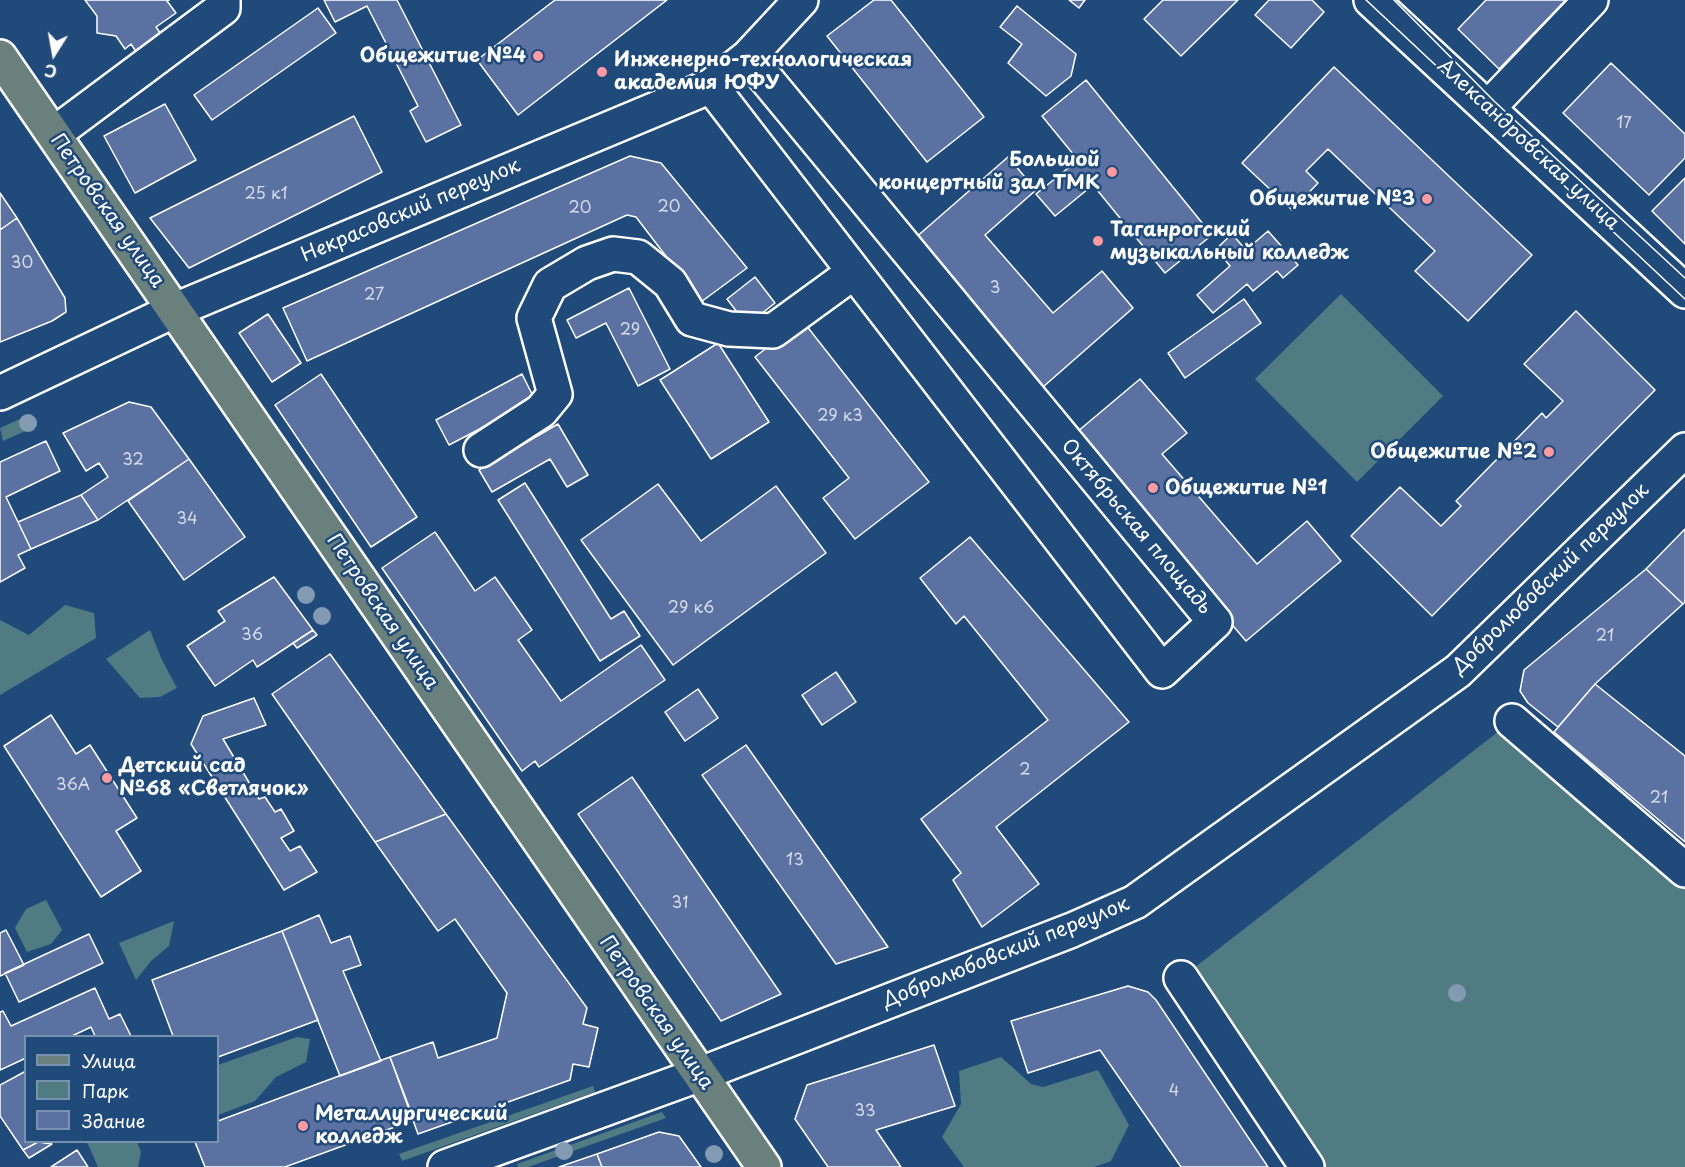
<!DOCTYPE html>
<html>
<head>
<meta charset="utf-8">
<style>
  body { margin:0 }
  #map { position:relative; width:1685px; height:1167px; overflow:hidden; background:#1f4a7a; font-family:"Playpen Sans",sans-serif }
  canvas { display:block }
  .legend { position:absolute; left:24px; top:1035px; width:195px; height:108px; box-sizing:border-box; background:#1f4a7a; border:2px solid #7992af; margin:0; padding:8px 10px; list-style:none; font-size:18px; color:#fff }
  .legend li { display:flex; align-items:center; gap:12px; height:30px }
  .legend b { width:30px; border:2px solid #7992af }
  .north { position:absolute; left:24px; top:24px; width:60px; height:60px; -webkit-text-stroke:4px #1f4a7a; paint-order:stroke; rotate:191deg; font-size:16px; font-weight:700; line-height:24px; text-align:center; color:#fff }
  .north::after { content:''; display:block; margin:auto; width:21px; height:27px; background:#fff; clip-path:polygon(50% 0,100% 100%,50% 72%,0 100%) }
</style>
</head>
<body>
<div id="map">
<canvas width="1685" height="1167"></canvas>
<ul class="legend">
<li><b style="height:8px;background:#6a807d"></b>Улица</li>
<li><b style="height:16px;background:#507b83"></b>Парк</li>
<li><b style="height:16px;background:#5a71a1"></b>Здание</li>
</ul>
<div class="north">С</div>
</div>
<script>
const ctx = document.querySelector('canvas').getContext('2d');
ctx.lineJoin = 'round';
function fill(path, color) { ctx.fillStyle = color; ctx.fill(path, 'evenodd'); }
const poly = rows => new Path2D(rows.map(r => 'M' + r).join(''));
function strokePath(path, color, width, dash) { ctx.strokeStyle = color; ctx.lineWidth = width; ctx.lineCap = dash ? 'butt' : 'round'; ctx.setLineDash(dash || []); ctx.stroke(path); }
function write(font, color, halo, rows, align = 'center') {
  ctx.font = font + ' "Playpen Sans",sans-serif'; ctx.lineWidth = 5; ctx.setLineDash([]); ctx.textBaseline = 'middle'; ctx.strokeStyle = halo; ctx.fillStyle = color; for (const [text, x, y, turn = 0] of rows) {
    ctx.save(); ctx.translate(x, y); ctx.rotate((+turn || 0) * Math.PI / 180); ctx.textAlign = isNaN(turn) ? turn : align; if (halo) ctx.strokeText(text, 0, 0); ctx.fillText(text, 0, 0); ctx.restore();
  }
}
const green = poly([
  [1341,294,1443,396,1357,482,1255,379],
  [31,414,37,426,3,441,0,428],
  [65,605,94,613,96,638,0,695,0,620,29,635],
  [150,630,161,658,177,688,160,697,140,698,106,659],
  [1512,721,1685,870,1685,1167,1307,1167,1181,978],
  [46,900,62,930,51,944,27,952,15,928,26,909],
  [174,921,169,946,151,961,136,980,119,943],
  [297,1037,310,1039,306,1062,276,1077,255,1101,218,1115,218,1065],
  [1001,1057,1031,1084,1043,1087,1098,1070,1129,1125,1111,1161,1094,1167,964,1167,942,1137,961,1104,959,1071],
  [593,1086,595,1092,402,1161,399,1154],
  [662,1112,666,1118,528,1167,518,1167,517,1164],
  [87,1142,137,1142,141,1152,138,1167,98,1167]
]);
const building = poly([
  [85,0,169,0,167,1,176,13,156,27,166,41,141,59,131,44,125,49,116,36,97,33,97,16,85,0],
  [324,0,397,0,461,125,426,142,410,111,418,106,367,6,335,22,324,0],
  [555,0,667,0,518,115,477,60,555,0],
  [874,0,891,0,984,117,927,162,827,36,874,0],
  [1069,0,1085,0,1079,8,1069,0],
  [1163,0,1238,0,1181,56,1144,19,1163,0],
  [1269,0,1312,0,1324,12,1291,48,1255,15,1269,0],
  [1486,0,1566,0,1499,69,1458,29,1486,0],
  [1017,6,1076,54,1071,76,1046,96,1008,63,1022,44,1000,27,1017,6],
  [318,8,336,33,212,120,194,95,318,8],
  [1611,63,1685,134,1685,158,1649,195,1563,113,1611,63],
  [1334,67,1532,255,1468,321,1415,271,1435,251,1328,149,1306,171,1318,183,1292,210,1242,163,1334,67],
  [1086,80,1212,235,1165,273,1093,185,1055,216,1036,194,1078,160,1042,116,1086,80],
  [165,104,196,160,135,193,104,136,165,104],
  [354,116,382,172,189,268,150,218,354,116],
  [630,156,661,163,747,268,701,302,636,217,627,215,307,361,283,308,630,156],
  [1008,157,1036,190,985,235,1053,313,1102,271,1133,308,1043,387,914,239,1008,157],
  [1685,178,1685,244,1652,211,1685,178],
  [0,193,17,218,0,230,0,193],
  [17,218,65,298,66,312,52,321,0,342,0,230,17,218],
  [1268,231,1298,265,1283,278,1277,271,1253,291,1247,284,1213,313,1197,295,1230,266,1216,249,1232,234,1246,250,1268,231],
  [755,277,775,303,747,325,727,299,755,277],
  [629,288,670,369,638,386,606,323,576,338,567,320,629,288],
  [1244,299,1261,323,1185,378,1168,353,1244,299],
  [1576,311,1655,390,1432,616,1351,536,1400,487,1441,526,1461,506,1456,501,1542,413,1546,418,1563,401,1524,364,1576,311],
  [268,314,301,363,272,382,239,333,268,314],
  [802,320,929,482,855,539,823,498,849,478,755,357,802,320],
  [718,343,769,422,711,459,660,380,718,343],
  [321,374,417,517,371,547,275,405,321,374],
  [522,374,535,400,449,445,436,420,522,374],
  [1140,379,1187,433,1162,454,1257,564,1307,521,1341,561,1246,641,1071,437,1140,379],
  [129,402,151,407,189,459,98,520,81,495,108,477,99,463,86,471,63,433,129,402],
  [558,424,588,475,567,487,550,459,492,492,479,470,558,424],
  [46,441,60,471,6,497,31,549,18,555,25,568,0,582,0,462,46,441],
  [189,459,245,537,184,580,128,501,189,459],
  [525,483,611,619,624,611,640,636,600,661,498,500,525,483],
  [658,484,701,541,776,486,826,553,673,665,581,540,658,484],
  [81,495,98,520,31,549,18,522,81,495],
  [1685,529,1685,602,1683,604,1646,569,1685,529],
  [435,532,475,591,495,577,532,630,518,640,561,701,641,645,665,680,539,767,535,761,522,771,382,568,435,532],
  [970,537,1129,722,996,827,1039,884,982,927,953,880,961,873,921,819,1048,720,964,616,956,624,920,578,970,537],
  [1646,569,1683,604,1595,684,1558,727,1528,703,1520,691,1524,670,1646,569],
  [274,577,313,630,257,667,253,660,215,686,187,646,225,621,218,611,274,577],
  [313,630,317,635,297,648,293,643,313,630],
  [330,654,446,814,375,842,272,694,330,654],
  [836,672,856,702,822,725,802,695,836,672],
  [1595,684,1685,756,1685,842,1554,732,1595,684],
  [698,689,718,718,685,741,665,712,698,689],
  [254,698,266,725,223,739,259,799,265,797,275,812,281,809,294,831,281,838,290,851,300,846,317,872,284,890,191,744,203,716,254,698],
  [51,715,76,754,90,745,137,818,116,831,141,871,101,897,4,746,51,715],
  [746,745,888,947,836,964,702,775,746,745],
  [632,777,781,994,721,1021,578,814,632,777],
  [446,814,587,1008,583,1024,598,1028,589,1067,573,1064,570,1080,418,1134,390,1057,433,1042,438,1058,497,1038,507,993,455,919,438,931,375,842,446,814],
  [319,915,331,943,350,936,361,965,343,971,381,1061,340,1076,282,931,319,915],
  [6,930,24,965,0,976,0,933,6,930],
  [282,931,318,1020,218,1057,218,1036,173,1036,152,980,282,931],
  [89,934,103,963,19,1002,5,973,89,934],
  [1128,986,1148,992,1156,1000,1268,1167,1181,1167,1100,1050,1028,1073,1011,1021,1128,986],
  [95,988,109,1019,120,1014,131,1036,95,1036,91,1027,72,1036,26,1036,26,1058,0,1070,0,1012,3,1011,11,1026,95,988],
  [934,1045,955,1106,876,1130,901,1167,828,1167,795,1119,807,1085,934,1045],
  [390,1057,414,1120,285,1167,205,1167,195,1142,218,1142,218,1121,390,1057],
  [26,1071,26,1142,38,1142,23,1150,0,1116,0,1085,26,1071],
  [659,1132,679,1136,701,1167,602,1167,597,1154,659,1132],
  [38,1142,52,1144,29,1158,23,1150,38,1142],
  [77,1150,88,1167,51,1167,77,1150],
  [597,1154,602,1167,559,1167,597,1154]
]);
const minor = poly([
  [1371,0,1685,291],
  [711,86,1162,671,1215,622,748,57],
  [1488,108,1591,0],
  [54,134,223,8,223,0],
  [0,393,175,310,711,86,748,57,801,0],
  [481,450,541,411,555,394,534,318,550,285,587,263,613,254,638,257,670,283,692,319,729,329,773,331,854,272],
  [1512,721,1685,870],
  [1181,978,1307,1167],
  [445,1167,698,1075,1072,930,1135,902,1458,671,1685,450]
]);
const major = poly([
  [0,57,764,1167]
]);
const tram = poly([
  [1366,0,1685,299],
  [1394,0,1494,101,1685,278]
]);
const trees = [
  [28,423],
  [306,595],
  [322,616],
  [1457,993],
  [564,1151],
  [714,1154]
];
const markers = [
  [538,56,6,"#ff9aa2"],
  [602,72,6,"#ff9aa2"],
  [1112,172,6,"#ff9aa2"],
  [1427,199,6,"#ff9aa2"],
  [1098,241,6,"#ff9aa2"],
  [1549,452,6,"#ff9aa2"],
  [1153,488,6,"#ff9aa2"],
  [107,778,6,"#ff9aa2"],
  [303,1126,6,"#ff9aa2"]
];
const numberNames = [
  ["17",1624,124],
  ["25 к1",266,195],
  ["20",669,208],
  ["20",580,209],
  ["30",22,264],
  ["3",995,289],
  ["27",374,296],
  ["29",630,331],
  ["29 к3",840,417],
  ["32",133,461],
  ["34",187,520],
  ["29 к6",691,609],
  ["36",252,636],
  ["21",1605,637],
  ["2",1025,771],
  ["36А",73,786],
  ["21",1659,799],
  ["13",795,861],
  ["31",680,904],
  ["4",1174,1092],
  ["33",865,1112]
];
const poiNames = [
  ["Общежитие №4",526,56,"right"],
  ["Инженерно-технологическая",614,60],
  ["академия ЮФУ",614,83],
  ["Большой",1100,160,"right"],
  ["концертный зал ТМК",1100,183,"right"],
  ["Общежитие №3",1415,199,"right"],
  ["Таганрогский",1110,230],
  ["музыкальный колледж",1110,253],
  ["Общежитие №2",1537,452,"right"],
  ["Общежитие №1",1165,488],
  ["Детский сад",119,766],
  ["№68 «Светлячок»",119,789],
  ["Металлургический",315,1114],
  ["колледж",315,1137]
];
const streetNames = [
  ["Александровская улица",1528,145,43],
  ["Петровская улица",107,211,55],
  ["Некрасовский переулок",411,211,-23],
  ["Октябрьская площадь",1136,527,50],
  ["Добролюбовский переулок",1551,579,-44],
  ["Петровская улица",382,612,56],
  ["Добролюбовский переулок",1006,953,-22],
  ["Петровская улица",656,1013,55]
];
fill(green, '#507b83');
fill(building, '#5a71a1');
strokePath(building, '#fff', 1.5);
strokePath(minor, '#fff', 38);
strokePath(major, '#fff', 38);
strokePath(minor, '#1f4a7a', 33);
strokePath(major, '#6a807d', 33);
strokePath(tram, '#fff', 1.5);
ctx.fillStyle = '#829bb2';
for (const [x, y] of trees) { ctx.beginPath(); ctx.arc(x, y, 9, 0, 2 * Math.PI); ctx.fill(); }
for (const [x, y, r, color] of markers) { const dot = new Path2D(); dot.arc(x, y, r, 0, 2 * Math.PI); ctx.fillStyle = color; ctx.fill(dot); strokePath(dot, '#1f4a7a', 2); }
write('16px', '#d6dce8', null, numberNames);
write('bold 20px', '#fff', '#1f4a7a', poiNames, 'left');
write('20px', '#fff', '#1f4a7a', streetNames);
</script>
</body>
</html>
